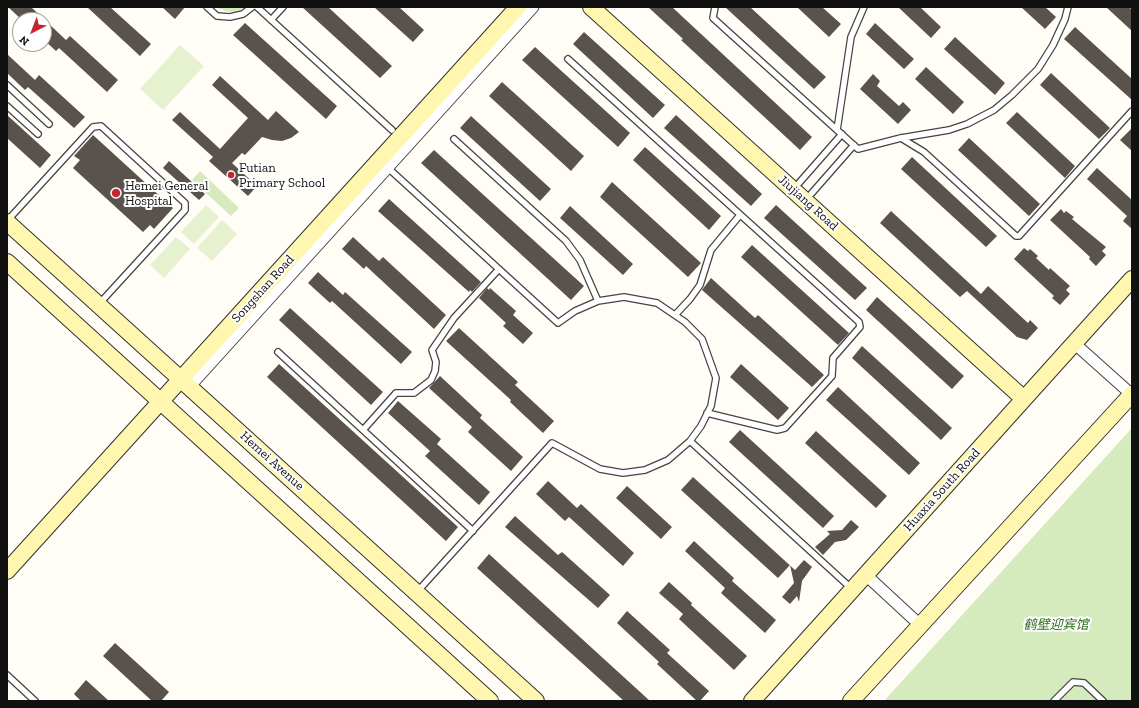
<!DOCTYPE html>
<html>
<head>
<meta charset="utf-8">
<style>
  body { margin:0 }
  #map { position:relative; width:1139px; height:708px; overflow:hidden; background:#fffdf5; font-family:"Zilla Slab",serif }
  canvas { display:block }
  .frame { position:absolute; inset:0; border:8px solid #111; pointer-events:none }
  .north { position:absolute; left:12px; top:12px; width:40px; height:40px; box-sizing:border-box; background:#fff; border:1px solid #a0a0a0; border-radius:50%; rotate:222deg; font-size:11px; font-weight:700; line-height:16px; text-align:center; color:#111 }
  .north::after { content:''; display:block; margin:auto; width:14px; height:18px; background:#c4262e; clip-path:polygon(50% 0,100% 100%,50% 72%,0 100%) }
</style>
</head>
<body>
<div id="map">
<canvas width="1139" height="708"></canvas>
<div class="frame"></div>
<div class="north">N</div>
</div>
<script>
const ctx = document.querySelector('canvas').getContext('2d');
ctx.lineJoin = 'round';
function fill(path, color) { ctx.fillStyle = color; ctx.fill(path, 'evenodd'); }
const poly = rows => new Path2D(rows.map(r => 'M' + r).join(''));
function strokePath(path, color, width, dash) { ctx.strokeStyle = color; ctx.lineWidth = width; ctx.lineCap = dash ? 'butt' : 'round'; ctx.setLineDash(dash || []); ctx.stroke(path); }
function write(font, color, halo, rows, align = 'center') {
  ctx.font = font + ' "Zilla Slab","Noto Sans SC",serif'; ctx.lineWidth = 4; ctx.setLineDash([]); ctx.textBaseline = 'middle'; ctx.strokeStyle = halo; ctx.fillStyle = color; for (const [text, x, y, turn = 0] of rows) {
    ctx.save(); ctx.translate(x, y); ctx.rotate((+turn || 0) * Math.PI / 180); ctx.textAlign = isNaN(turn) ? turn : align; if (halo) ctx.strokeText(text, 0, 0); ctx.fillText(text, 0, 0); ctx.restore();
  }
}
const green = poly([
  [215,7,247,7,236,12,229,12],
  [200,171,239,208,231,216,192,180],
  [1132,428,1132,701,884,701]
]);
const pitch = poly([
  [180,45,204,66,163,110,140,89],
  [206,205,219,217,194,244,181,232],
  [222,220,237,234,212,261,197,248],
  [176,237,190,249,164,278,150,265]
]);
const building = poly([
  [8,7,31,7,66,40,70,36,118,80,107,92,59,48,56,51,44,40,44,20,22,20],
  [87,7,110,7,151,44,140,56],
  [162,7,185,7,175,19],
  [302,7,328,7,392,66,380,78],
  [374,7,399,7,424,30,413,42],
  [648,7,672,7,812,137,800,150,681,40,683,39],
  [725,7,750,7,826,77,814,89],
  [797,7,822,7,841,24,829,37],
  [898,7,920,7,941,27,931,38],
  [1021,7,1045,7,1056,17,1045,29],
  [1106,7,1129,7,1132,10,1132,31],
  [245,23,337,106,326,119,233,35],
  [875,23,914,59,904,69,866,34],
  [1075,27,1132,79,1132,100,1064,39],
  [584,32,665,105,653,118,573,44],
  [955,37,1005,83,995,95,944,49],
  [535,47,630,133,618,147,522,60],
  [7,54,35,80,39,75,85,117,74,128,28,87,25,90,7,73],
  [926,67,964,102,953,114,915,79],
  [1051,73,1110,128,1099,139,1040,85],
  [873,74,880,81,877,86,899,106,903,102,911,110,898,124,860,89],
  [220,76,268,120,276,111,299,132,291,138,282,141,272,140,262,137,245,155,242,153,232,163,257,186,248,196,209,161,213,157,172,120,180,112,220,149,248,118,212,85],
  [502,82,584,156,571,171,489,96],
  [1017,112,1075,166,1065,178,1006,123],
  [7,115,51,155,40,168,7,138],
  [676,115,762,194,751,206,664,128],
  [471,116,551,189,540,201,460,128],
  [1132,128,1132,151,1120,140],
  [93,135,173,208,154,229,150,225,143,232,73,168,80,160,74,156],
  [969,138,1040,204,1029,216,958,150],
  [645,147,721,216,709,230,633,160],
  [434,150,584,286,571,300,421,163],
  [912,157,997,236,986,247,901,169],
  [169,161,205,194,199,200,163,168],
  [1097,168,1132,200,1132,229,1123,221,1127,216,1087,179],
  [612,182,701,263,688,277,600,197],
  [389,199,481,282,472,292,470,290,469,292,378,211],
  [776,205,867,288,855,300,764,218],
  [570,206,633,264,623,275,560,218],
  [1061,209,1064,213,1066,211,1074,217,1072,219,1106,247,1102,251,1106,255,1096,266,1089,259,1090,257,1050,220],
  [891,211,981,294,988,286,1028,323,1030,320,1038,328,1027,340,1017,337,967,291,960,297,880,223],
  [353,237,379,261,383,257,446,315,434,329,366,266,364,269,342,249],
  [752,245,849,333,838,345,741,257],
  [1024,248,1028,251,1030,249,1038,256,1036,258,1049,270,1050,268,1070,286,1066,290,1070,294,1060,305,1052,298,1054,296,1014,259],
  [318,272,343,295,345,292,412,352,401,364,332,301,330,303,308,283],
  [711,278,755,318,758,315,824,375,812,387,702,290],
  [487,288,489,290,490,288,516,311,513,315,533,333,523,344,503,326,506,323,479,298],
  [877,297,964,376,952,389,866,310],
  [290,308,383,392,371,405,279,320],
  [459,328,518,382,515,385,554,421,543,433,510,402,511,400,446,341],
  [862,346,952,428,941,440,852,358],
  [279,364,458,527,446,541,267,377],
  [741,364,789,408,778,420,730,377],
  [440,376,482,415,480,418,523,457,511,471,468,432,472,427,429,388],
  [838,387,920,463,909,475,826,400],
  [398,401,441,439,437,444,490,492,479,505,425,456,430,451,388,413],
  [740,430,834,516,823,528,729,442],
  [816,431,887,496,876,508,805,443],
  [693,477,795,570,804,560,812,567,802,581,799,602,797,596,790,604,782,597,794,583,790,565,778,578,681,490],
  [548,481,577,508,581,504,634,553,623,566,569,517,565,521,536,494],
  [627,486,672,527,661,539,616,498],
  [515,516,558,555,562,552,610,595,598,608,505,527],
  [851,520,859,527,846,540,835,542,823,555,815,547,830,534,827,531,842,530],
  [694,541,734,578,732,581,776,620,765,633,721,593,725,588,685,551],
  [489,554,570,628,650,701,624,701,477,568],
  [669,582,692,603,691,605,747,656,734,670,679,619,683,614,659,593],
  [627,611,670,650,667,653,709,691,700,701,697,701,657,664,659,662,617,623],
  [115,643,169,692,161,701,152,701,103,656],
  [86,680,109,701,81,701,74,694]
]);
const lane = poly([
  [207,7,217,16,230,17,243,14,252,7],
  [257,7,392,130],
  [715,7,713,18,858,149,901,138,949,130,967,124,994,110,1012,95,1038,69,1053,45,1065,19,1068,7],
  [271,20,283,7],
  [568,59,859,322,860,327,833,358,832,376,785,428,777,430,707,413],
  [7,85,49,124],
  [7,106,38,134],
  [837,130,851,37,864,7],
  [901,138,924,152,1016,236,1019,236,1132,111],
  [454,139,566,241,580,260,598,301],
  [387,167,558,323,575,311,598,301,624,297,657,303,685,322,702,339,716,378,711,406,701,426,690,441,668,460,645,470,623,473,600,469,552,443,417,592],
  [799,183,842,134],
  [811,194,854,145],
  [7,221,93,127,101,126,185,203,185,210,99,304],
  [675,315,690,299,700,285,711,250,740,215],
  [278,352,473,531],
  [363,430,396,393,414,393,431,380,435,371,436,362,432,350,454,318,499,269],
  [690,441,852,589],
  [7,675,35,701],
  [1054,701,1073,682,1084,683,1103,701]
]);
const street = poly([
  [1074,343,1131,394],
  [189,387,533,7],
  [866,575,920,625]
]);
const secondary = poly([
  [591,7,1024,399],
  [7,222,536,701],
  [7,262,490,701],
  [7,571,518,7],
  [752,701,1132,279],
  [851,701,1132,394]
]);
const markers = [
  [231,175,4,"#c4262e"],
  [116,193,5,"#c4262e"]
];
const poiNames = [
  ["Futian",239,168],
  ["Primary School",239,183],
  ["Hemei General",125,186],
  ["Hospital",125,201]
];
const streetNames = [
  ["Jiujiang Road",808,203,42],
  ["Songshan Road",263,289,-48],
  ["Hemei Avenue",272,461,42],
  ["Huaxia South Road",942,490,-48]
];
const parkNames = [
  ["鹤壁迎宾馆",1056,625]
];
fill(green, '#d5ebbd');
fill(pitch, '#e6f2cf');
fill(building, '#5a524d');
strokePath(lane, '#444', 8);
strokePath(street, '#444', 13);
strokePath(secondary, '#333', 18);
strokePath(lane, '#fff', 5.5);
strokePath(street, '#fff', 11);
strokePath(secondary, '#fff6b0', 16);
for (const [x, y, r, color] of markers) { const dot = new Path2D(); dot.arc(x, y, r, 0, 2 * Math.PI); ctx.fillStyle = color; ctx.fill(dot); strokePath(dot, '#fff', 1.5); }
write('13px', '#111', '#fff', poiNames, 'left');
write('13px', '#111', '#fff', streetNames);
write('italic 13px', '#2f6b1f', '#fff', parkNames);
</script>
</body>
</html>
